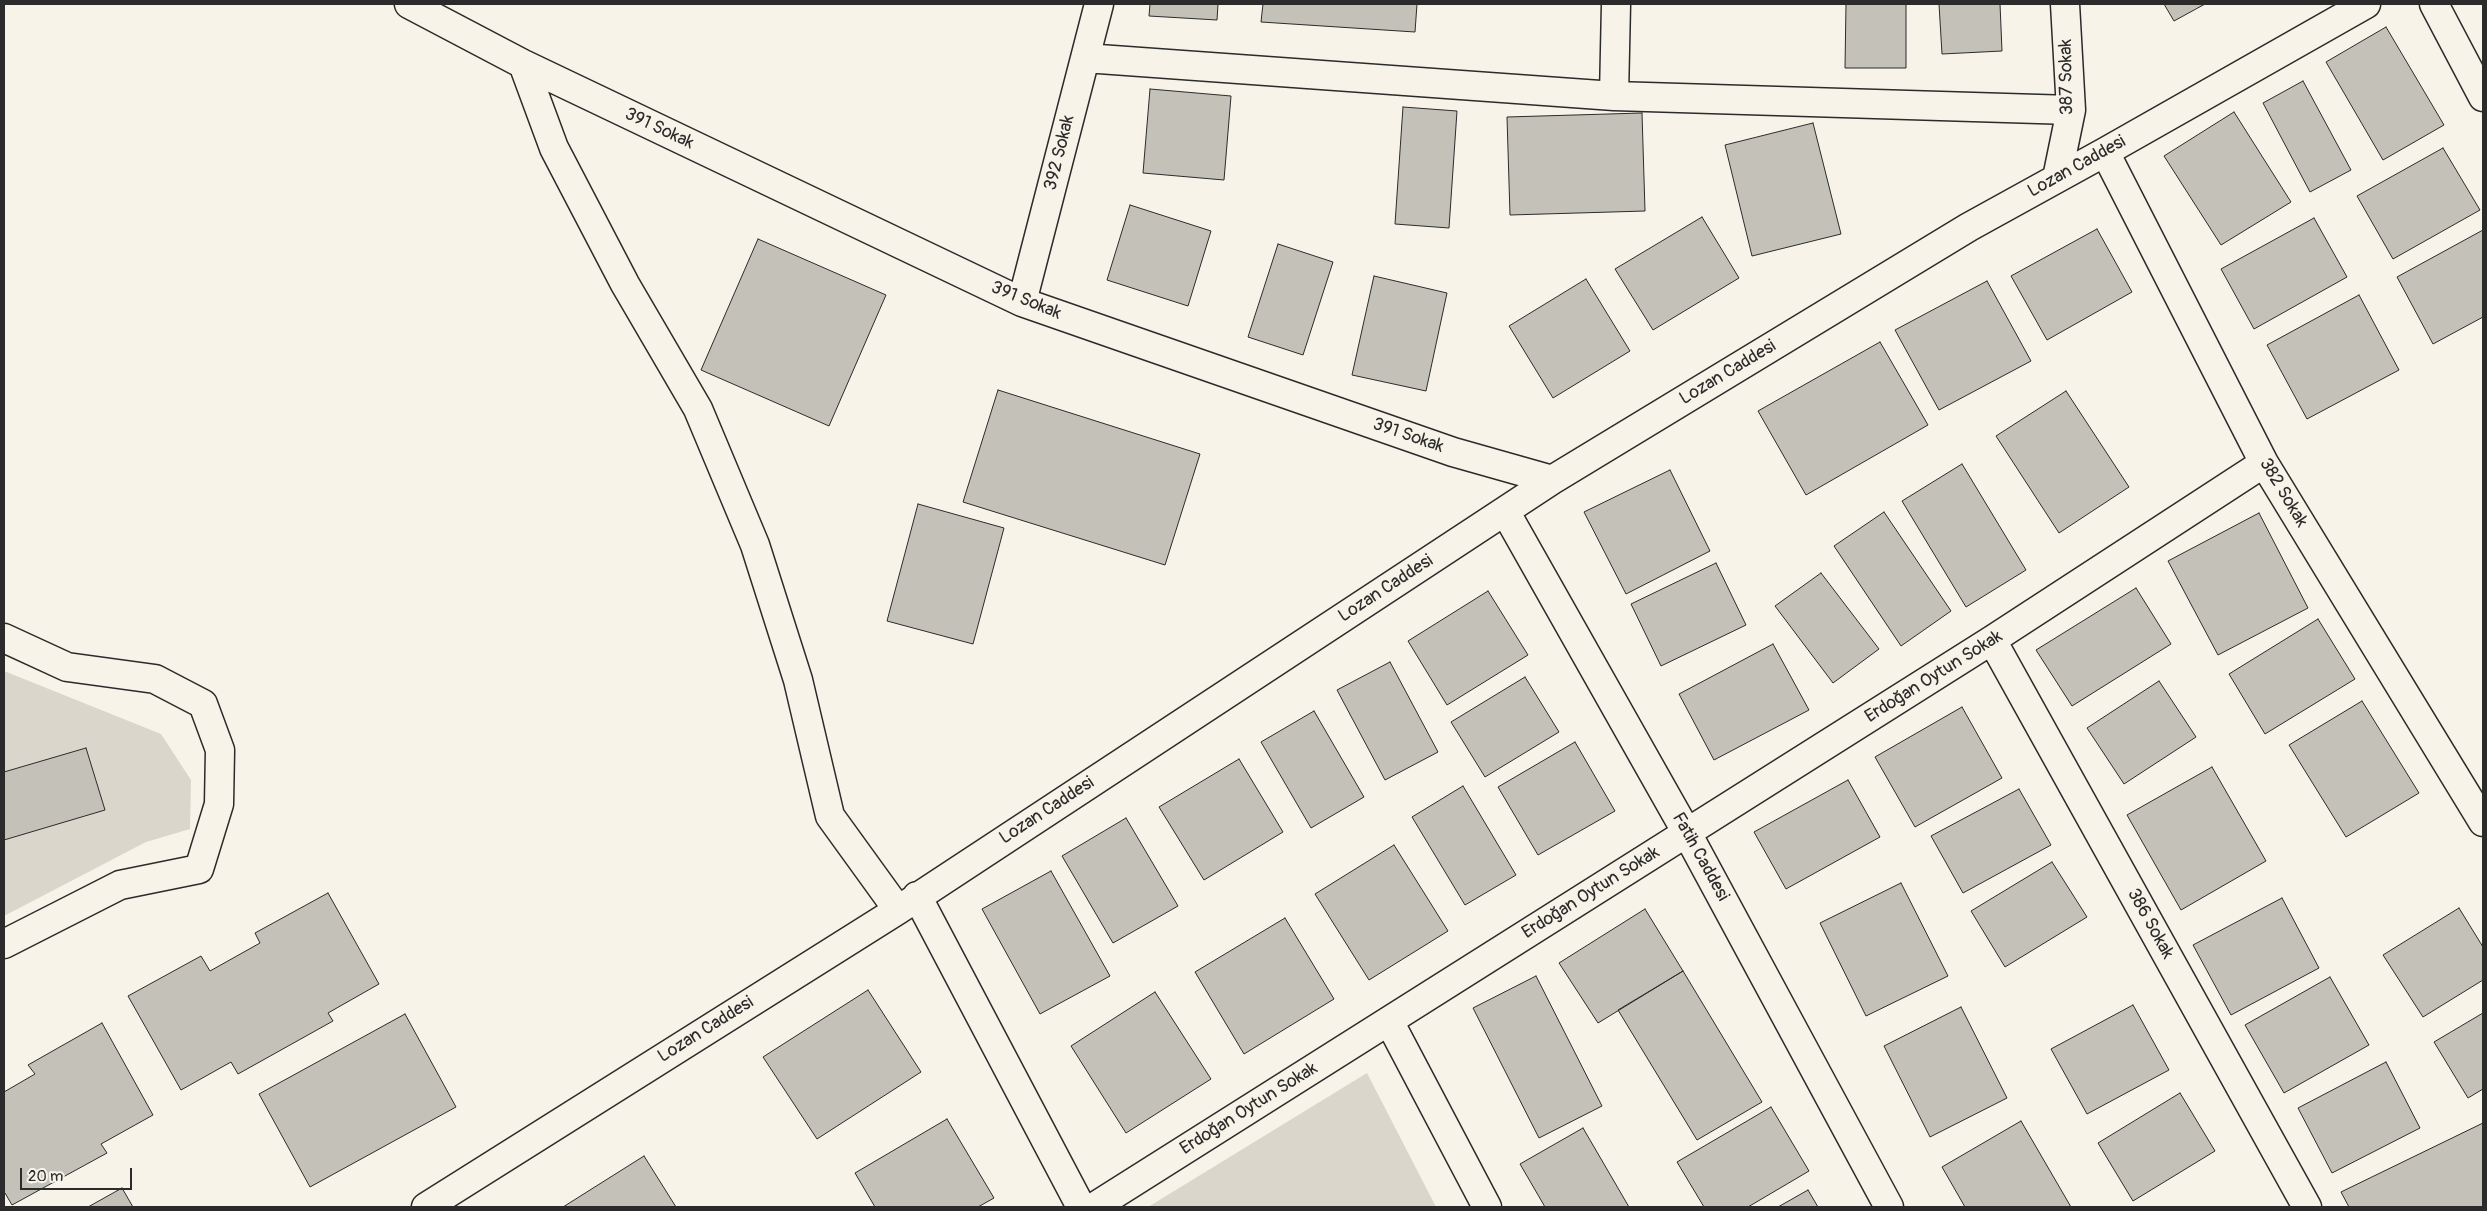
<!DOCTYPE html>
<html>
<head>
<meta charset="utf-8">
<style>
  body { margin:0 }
  #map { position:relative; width:2487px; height:1211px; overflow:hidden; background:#f7f3e8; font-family:Pangolin,sans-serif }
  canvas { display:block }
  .frame { position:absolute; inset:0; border:5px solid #2b2b2b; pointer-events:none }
  .scale { position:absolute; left:20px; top:1168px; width:112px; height:22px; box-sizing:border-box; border:2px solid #2b2b2b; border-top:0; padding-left:6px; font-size:15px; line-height:18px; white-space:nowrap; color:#2b2b2b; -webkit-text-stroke:4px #f7f3e8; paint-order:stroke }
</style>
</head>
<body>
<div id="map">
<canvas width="2487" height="1211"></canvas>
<div class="frame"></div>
<div class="scale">20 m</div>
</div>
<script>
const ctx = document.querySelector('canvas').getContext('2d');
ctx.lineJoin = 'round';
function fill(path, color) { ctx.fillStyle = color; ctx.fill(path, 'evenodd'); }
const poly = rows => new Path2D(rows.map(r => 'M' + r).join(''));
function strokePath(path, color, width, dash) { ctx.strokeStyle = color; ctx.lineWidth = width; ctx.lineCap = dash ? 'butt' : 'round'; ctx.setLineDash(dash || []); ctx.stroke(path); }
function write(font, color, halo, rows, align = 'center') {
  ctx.font = font + ' Pangolin,sans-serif'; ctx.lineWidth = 4; ctx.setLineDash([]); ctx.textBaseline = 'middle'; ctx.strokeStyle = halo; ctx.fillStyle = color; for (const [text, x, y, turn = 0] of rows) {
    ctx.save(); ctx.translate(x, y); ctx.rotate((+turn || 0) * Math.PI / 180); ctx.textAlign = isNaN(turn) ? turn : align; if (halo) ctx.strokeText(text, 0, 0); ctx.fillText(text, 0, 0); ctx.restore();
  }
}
const green = poly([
  [4,671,161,734,191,780,190,829,146,842,4,916],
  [1367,1073,1436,1207,1148,1207]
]);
const building = poly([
  [1150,4,1218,4,1217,20,1149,16,1150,4],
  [1263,4,1417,4,1415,32,1261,22,1263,4],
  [1846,4,1906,4,1906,68,1845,68,1846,4],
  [1939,4,2000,4,2002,51,1942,54,1939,4],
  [2164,4,2205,4,2174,21,2164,4],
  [2386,27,2444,125,2383,160,2326,62,2386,27],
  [2303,81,2351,170,2310,192,2263,103,2303,81],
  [1150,89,1231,96,1224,180,1143,173,1150,89],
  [1403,107,1457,111,1449,228,1395,224,1403,107],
  [2234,112,2291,202,2221,245,2164,156,2234,112],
  [1642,113,1645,211,1510,215,1507,117,1642,113],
  [1813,123,1841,234,1752,256,1725,145,1813,123],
  [2443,148,2480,210,2393,259,2357,196,2443,148],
  [1130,205,1211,231,1188,306,1107,280,1130,205],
  [1702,217,1739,278,1653,330,1615,269,1702,217],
  [2314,218,2347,277,2254,329,2221,269,2314,218],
  [2097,229,2132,292,2047,340,2011,276,2097,229],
  [2483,230,2483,317,2433,344,2397,277,2483,230],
  [758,239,886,295,829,426,701,370,758,239],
  [1278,244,1333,262,1303,355,1248,337,1278,244],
  [1374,276,1447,293,1426,391,1352,375,1374,276],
  [1586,279,1630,351,1553,398,1509,326,1586,279],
  [1987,281,2031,361,1939,410,1895,330,1987,281],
  [2359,295,2399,370,2307,419,2267,345,2359,295],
  [1880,342,1928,425,1806,495,1758,411,1880,342],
  [998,390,1200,454,1165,565,963,502,998,390],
  [2066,391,2129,487,2059,533,1996,436,2066,391],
  [1962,464,2026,570,1966,607,1902,501,1962,464],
  [1670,470,1710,551,1626,594,1584,512,1670,470],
  [918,504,1004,528,973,644,887,621,918,504],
  [1884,512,1951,611,1901,646,1834,546,1884,512],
  [2259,513,2308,608,2218,655,2168,561,2259,513],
  [1716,563,1746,625,1661,666,1631,604,1716,563],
  [1821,573,1879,649,1833,683,1775,606,1821,573],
  [2136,588,2171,644,2072,706,2036,650,2136,588],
  [1488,591,1528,655,1447,705,1408,641,1488,591],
  [2318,619,2355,679,2265,734,2229,674,2318,619],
  [1773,644,1809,710,1714,760,1679,694,1773,644],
  [1390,662,1438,752,1385,780,1337,690,1390,662],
  [1525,677,1559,732,1485,777,1451,722,1525,677],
  [2159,681,2196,737,2124,784,2087,728,2159,681],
  [2362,701,2419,793,2346,837,2289,745,2362,701],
  [1962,707,2002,778,1915,827,1875,757,1962,707],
  [1314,711,1364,797,1311,828,1261,742,1314,711],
  [1575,742,1615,811,1538,855,1498,787,1575,742],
  [86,748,105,810,4,840,4,772,86,748],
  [1239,759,1283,832,1204,880,1159,807,1239,759],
  [2212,767,2266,861,2181,910,2127,815,2212,767],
  [1848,780,1880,837,1786,889,1754,832,1848,780],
  [1463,786,1516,875,1465,905,1412,817,1463,786],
  [2019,789,2051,845,1963,893,1931,836,2019,789],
  [1126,818,1178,906,1113,943,1062,856,1126,818],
  [1394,845,1448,931,1369,980,1315,894,1394,845],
  [2052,862,2087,917,2005,967,1971,911,2052,862],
  [1051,871,1110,976,1040,1014,982,909,1051,871],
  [1901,883,1948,976,1866,1016,1820,923,1901,883],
  [328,893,379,984,328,1013,333,1021,238,1074,231,1062,181,1090,128,996,201,956,210,971,260,943,255,933,328,893],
  [2282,898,2319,968,2231,1015,2193,945,2282,898],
  [2459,908,2483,947,2483,980,2423,1017,2383,955,2459,908],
  [1645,909,1683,971,1598,1023,1559,963,1645,909],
  [1285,918,1334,999,1244,1054,1195,972,1285,918],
  [1683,971,1762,1102,1697,1140,1618,1010,1683,971],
  [1536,976,1602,1106,1539,1138,1473,1008,1536,976],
  [2330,977,2369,1045,2284,1093,2245,1025,2330,977],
  [868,990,921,1072,817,1139,763,1057,868,990],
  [1155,992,1211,1079,1126,1133,1071,1046,1155,992],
  [2133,1005,2169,1070,2087,1114,2051,1049,2133,1005],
  [1961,1007,2007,1098,1930,1137,1884,1046,1961,1007],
  [2483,1013,2483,1089,2468,1098,2434,1042,2483,1013],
  [405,1014,456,1107,310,1187,259,1094,405,1014],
  [102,1023,153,1115,101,1144,107,1153,12,1205,5,1193,4,1194,4,1092,35,1074,28,1065,102,1023],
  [2386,1062,2420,1128,2332,1173,2298,1108,2386,1062],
  [2180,1093,2215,1151,2133,1201,2098,1143,2180,1093],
  [1771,1107,1809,1171,1748,1207,1704,1207,1677,1162,1771,1107],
  [947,1119,994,1198,978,1207,875,1207,855,1173,947,1119],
  [2021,1121,2071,1207,1965,1207,1942,1167,2021,1121],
  [2483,1123,2483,1207,2349,1207,2341,1192,2483,1123],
  [1583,1128,1629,1207,1545,1207,1520,1164,1583,1128],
  [644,1156,676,1207,563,1207,644,1156],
  [122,1188,133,1207,88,1207,122,1188],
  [1808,1190,1818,1207,1778,1207,1808,1190]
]);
const minor = poly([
  [409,4,523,64,1022,302,1453,452,1552,480],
  [2434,4,2483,97],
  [1085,58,1614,96,2071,110],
  [523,64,554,148,625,284,698,409,755,545,798,680,830,816,898,910],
  [1614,96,1616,4],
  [2105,152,2264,463,2483,822],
  [2057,178,2071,110,2065,4],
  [1022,302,1099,4],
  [1505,511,1687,833,1889,1207],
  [4,638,67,667,155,679,203,704,220,750,219,804,199,869,120,885,4,944],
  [1992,640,2307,1207],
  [917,896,1081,1207],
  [1389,1021,1487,1207],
  [426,1207,898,910,1552,480,1969,227,2105,152,2366,4],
  [1094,1207,1992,640,2264,463]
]);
const streetNames = [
  ["387 Sokak",2067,77,-91],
  ["391 Sokak",659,129,25],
  ["392 Sokak",1060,153,-76],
  ["Lozan Caddesi",2077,167,-29],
  ["391 Sokak",1026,301,22],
  ["Lozan Caddesi",1728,373,-31],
  ["391 Sokak",1408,436,19],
  ["382 Sokak",2283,493,59],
  ["Lozan Caddesi",1386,589,-33],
  ["Erdoğan Oytun Sokak",1934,677,-32],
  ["Lozan Caddesi",1047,811,-33],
  ["Fatih Caddesi",1700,857,61],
  ["Erdoğan Oytun Sokak",1591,893,-32],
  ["386 Sokak",2150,924,61],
  ["Lozan Caddesi",706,1030,-32],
  ["Erdoğan Oytun Sokak",1249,1109,-32]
];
fill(green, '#dad6cc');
fill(building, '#c4c1b9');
strokePath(building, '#2b2b2b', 1);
strokePath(minor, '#2b2b2b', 31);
strokePath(minor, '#f7f3e8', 28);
write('18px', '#2b2b2b', '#f7f3e8', streetNames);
</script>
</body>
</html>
